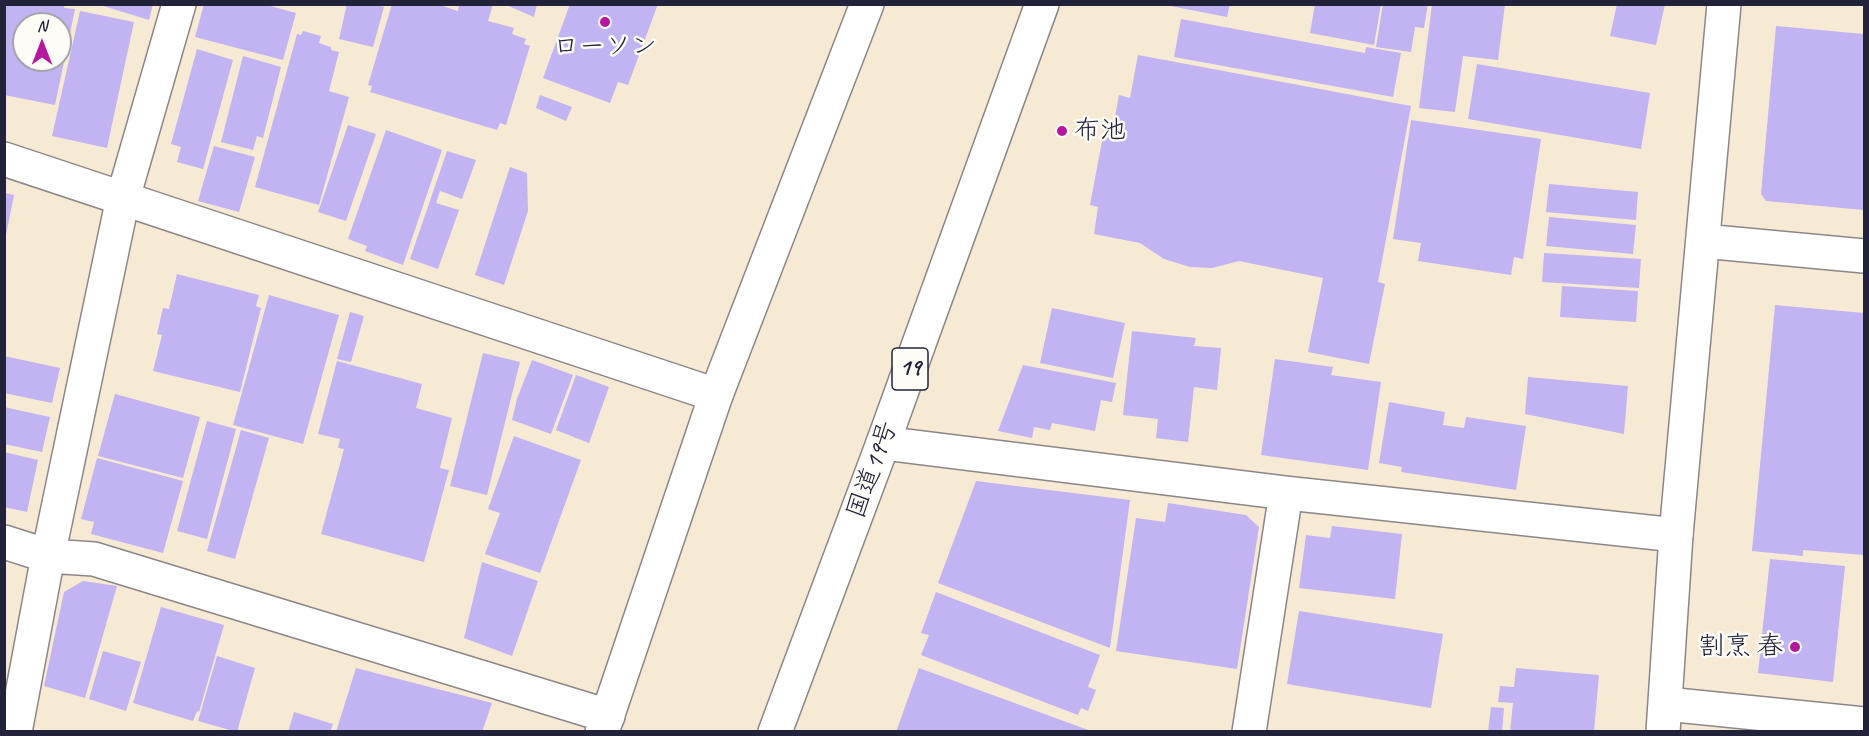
<!DOCTYPE html>
<html>
<head>
<meta charset="utf-8">
<style>
  body { margin:0 }
  #map { position:relative; width:1869px; height:736px; overflow:hidden; background:#f6ead5; font-family:Caveat,sans-serif }
  canvas { display:block }
  .frame { position:absolute; inset:0; border:6px solid #22223b; pointer-events:none }
  .north { position:absolute; left:12px; top:12px; width:60px; height:60px; box-sizing:border-box; background:#fdfcf7; border:2px solid #a5a5ac; border-radius:50%; rotate:0deg; font-size:16px; font-weight:700; line-height:24px; text-align:center; color:#22223b }
  .north::after { content:''; display:block; margin:auto; width:21px; height:27px; background:#b5179e; clip-path:polygon(50% 0,100% 100%,50% 72%,0 100%) }
</style>
</head>
<body>
<div id="map">
<canvas width="1869" height="736"></canvas>
<div class="frame"></div>
<div class="north">N</div>
</div>
<script>
const ctx = document.querySelector('canvas').getContext('2d');
ctx.lineJoin = 'round';
function fill(path, color) { ctx.fillStyle = color; ctx.fill(path, 'evenodd'); }
const poly = rows => new Path2D(rows.map(r => 'M' + r).join(''));
function strokePath(path, color, width, dash) { ctx.strokeStyle = color; ctx.lineWidth = width; ctx.lineCap = dash ? 'butt' : 'round'; ctx.setLineDash(dash || []); ctx.stroke(path); }
function write(font, color, halo, rows, align = 'center') {
  ctx.font = font + ' Caveat,"Klee One",sans-serif'; ctx.lineWidth = 5; ctx.setLineDash([]); ctx.textBaseline = 'middle'; ctx.strokeStyle = halo; ctx.fillStyle = color; for (const [text, x, y, turn = 0] of rows) {
    ctx.save(); ctx.translate(x, y); ctx.rotate((+turn || 0) * Math.PI / 180); ctx.textAlign = isNaN(turn) ? turn : align; if (halo) ctx.strokeText(text, 0, 0); ctx.fillText(text, 0, 0); ctx.restore();
  }
}
const building = poly([
  [5,4,65,4,64,8,75,9,55,105,4,95],
  [24,24,60,24,60,60,24,60],
  [97,4,153,4,149,20],
  [204,4,263,4,296,13,283,60,195,37],
  [347,4,374,4,384,7,373,47,339,39],
  [392,4,436,4,458,11,459,4,493,4,488,21,514,28,512,34,526,39,524,44,530,46,506,125,500,123,497,130,370,92,372,86,368,85],
  [504,4,537,4,534,17],
  [570,4,658,4,628,85,618,82,610,103,543,78],
  [1160,4,1230,4,1227,17],
  [1315,4,1381,4,1374,45,1310,33],
  [1383,4,1428,4,1424,28,1415,27,1411,52,1376,47],
  [1432,4,1505,4,1498,60,1463,56,1455,112,1419,108],
  [1617,4,1665,4,1656,45,1610,36],
  [80,11,134,22,107,148,52,136],
  [1181,19,1365,53,1366,47,1401,53,1393,97,1174,57],
  [1776,26,1864,34,1864,210,1766,201,1761,194],
  [303,31,321,36,319,43,331,47,331,50,339,52,329,91,349,97,319,205,255,187,297,34,301,35],
  [197,49,233,60,203,169,177,162,181,147,171,144],
  [1138,55,1411,106,1378,282,1385,284,1369,364,1308,352,1323,278,1239,261,1212,268,1190,267,1164,259,1140,243,1094,234,1098,207,1090,205,1103,136,1111,138,1119,95,1130,98],
  [243,56,281,67,263,138,257,136,253,150,221,142],
  [1477,64,1650,93,1641,149,1468,119],
  [540,95,572,107,566,121,536,108],
  [1411,120,1541,139,1523,259,1514,257,1511,275,1418,261,1421,243,1393,239],
  [348,125,376,134,346,221,318,212],
  [386,130,442,150,403,265,365,251,367,246,348,239],
  [214,146,255,157,239,212,198,201],
  [447,151,476,160,462,199,440,191,436,203,459,210,438,269,410,259],
  [510,167,527,173,528,211,504,285,475,275],
  [1549,184,1638,192,1636,220,1546,212],
  [4,193,14,195,6,235,4,235],
  [1549,217,1636,225,1633,254,1546,246],
  [1544,253,1641,259,1639,288,1542,282],
  [177,274,259,295,256,306,261,308,240,392,153,371,162,335,157,334,163,308,169,309],
  [1562,286,1638,291,1636,322,1560,317],
  [269,295,339,315,303,444,233,425],
  [1775,305,1864,313,1864,555,1803,550,1803,556,1752,551],
  [1052,308,1125,323,1113,378,1040,363],
  [350,312,364,316,351,362,337,359],
  [1132,331,1196,338,1194,346,1221,348,1217,390,1194,387,1188,442,1156,438,1158,419,1123,415],
  [483,353,520,362,487,495,450,486],
  [4,356,60,368,52,403,4,393],
  [1275,359,1333,367,1331,375,1381,382,1368,470,1261,455],
  [532,360,573,375,551,434,512,420,517,399],
  [337,361,422,384,416,408,452,418,440,468,449,470,424,562,321,534,344,449,338,448,340,439,318,434],
  [1023,365,1116,383,1112,402,1101,400,1095,431,1052,423,1050,430,1034,427,1032,438,998,431],
  [576,375,609,387,589,443,556,430],
  [1528,377,1628,386,1624,434,1525,414],
  [115,394,200,417,183,478,98,456],
  [1389,402,1445,412,1443,425,1464,428,1466,417,1526,426,1516,490,1401,472,1402,467,1379,463],
  [4,407,50,417,42,452,4,444],
  [207,421,236,429,207,539,177,531],
  [241,430,269,438,235,559,207,551],
  [514,436,581,460,540,573,485,554,500,513,488,509],
  [4,452,38,460,27,512,4,507],
  [97,458,183,481,163,553,91,534,94,522,81,519],
  [976,481,1130,500,1110,648,938,583],
  [1168,503,1246,515,1259,527,1237,669,1116,651,1136,518,1165,522],
  [1332,526,1402,534,1395,599,1299,588,1306,535,1330,538],
  [1770,559,1845,566,1833,682,1758,673],
  [482,562,538,581,512,656,464,638],
  [83,581,117,586,85,698,44,686,64,592],
  [936,592,1100,655,1088,687,1096,690,1088,711,1081,708,1078,715,921,655,929,635,921,633],
  [161,607,224,625,199,712,197,711,193,721,133,703],
  [1299,611,1443,634,1431,708,1287,684],
  [103,651,141,662,126,711,89,699],
  [217,656,255,668,237,732,198,721],
  [356,668,492,703,482,732,336,732],
  [919,668,1091,731,1091,732,896,732],
  [1516,668,1599,675,1594,732,1510,732,1513,703,1498,702,1500,686,1514,687],
  [1491,707,1504,708,1502,732,1488,732],
  [294,712,333,724,330,732,288,732]
]);
const street = poly([
  [4,159,716,395],
  [1703,241,1864,256],
  [883,443,1286,493,1676,535],
  [4,542,48,556,94,559,608,716],
  [1666,704,1864,724],
  [15,732,48,556,123,198,179,4],
  [1249,732,1286,493]
]);
const secondary = poly([
  [1663,732,1676,535,1724,4]
]);
const highway = poly([
  [602,732,716,395,867,4],
  [775,732,883,443,1042,4]
]);
const markers = [
  [605,22,6,"#b5179e"],
  [1062,131,6,"#b5179e"],
  [1795,647,6,"#b5179e"]
];
const shields = [
  [910,369,36]
];
const shieldNames = [
  ["19",910,369]
];
const poiNames = [
  ["ローソン",605,47],
  ["布池",1074,131,"left"],
  ["割烹 春",1783,647,"right"]
];
const streetNames = [
  ["国道19号",873,470,-70]
];
fill(building, '#c2b3f3');
strokePath(street, '#8c8688', 36);
strokePath(secondary, '#8c8688', 36);
strokePath(highway, '#8c8688', 36);
strokePath(street, '#fff', 33);
strokePath(secondary, '#fff', 33);
strokePath(highway, '#fff', 33);
for (const [x, y, r, color] of markers) { const dot = new Path2D(); dot.arc(x, y, r, 0, 2 * Math.PI); ctx.fillStyle = color; ctx.fill(dot); strokePath(dot, '#fdfcf7', 2); }
for (const [x, y, w] of shields) { const box = new Path2D(); box.roundRect(x - w / 2, y - 21, w, 42, 4.5); ctx.fillStyle = '#fdfcf7'; ctx.fill(box); strokePath(box, '#22223b', 1.5); }
write('bold 24px', '#22223b', null, shieldNames);
write('26px', '#22223b', '#fdfcf7', poiNames);
write('26px', '#22223b', '#fdfcf7', streetNames);
</script>
</body>
</html>
